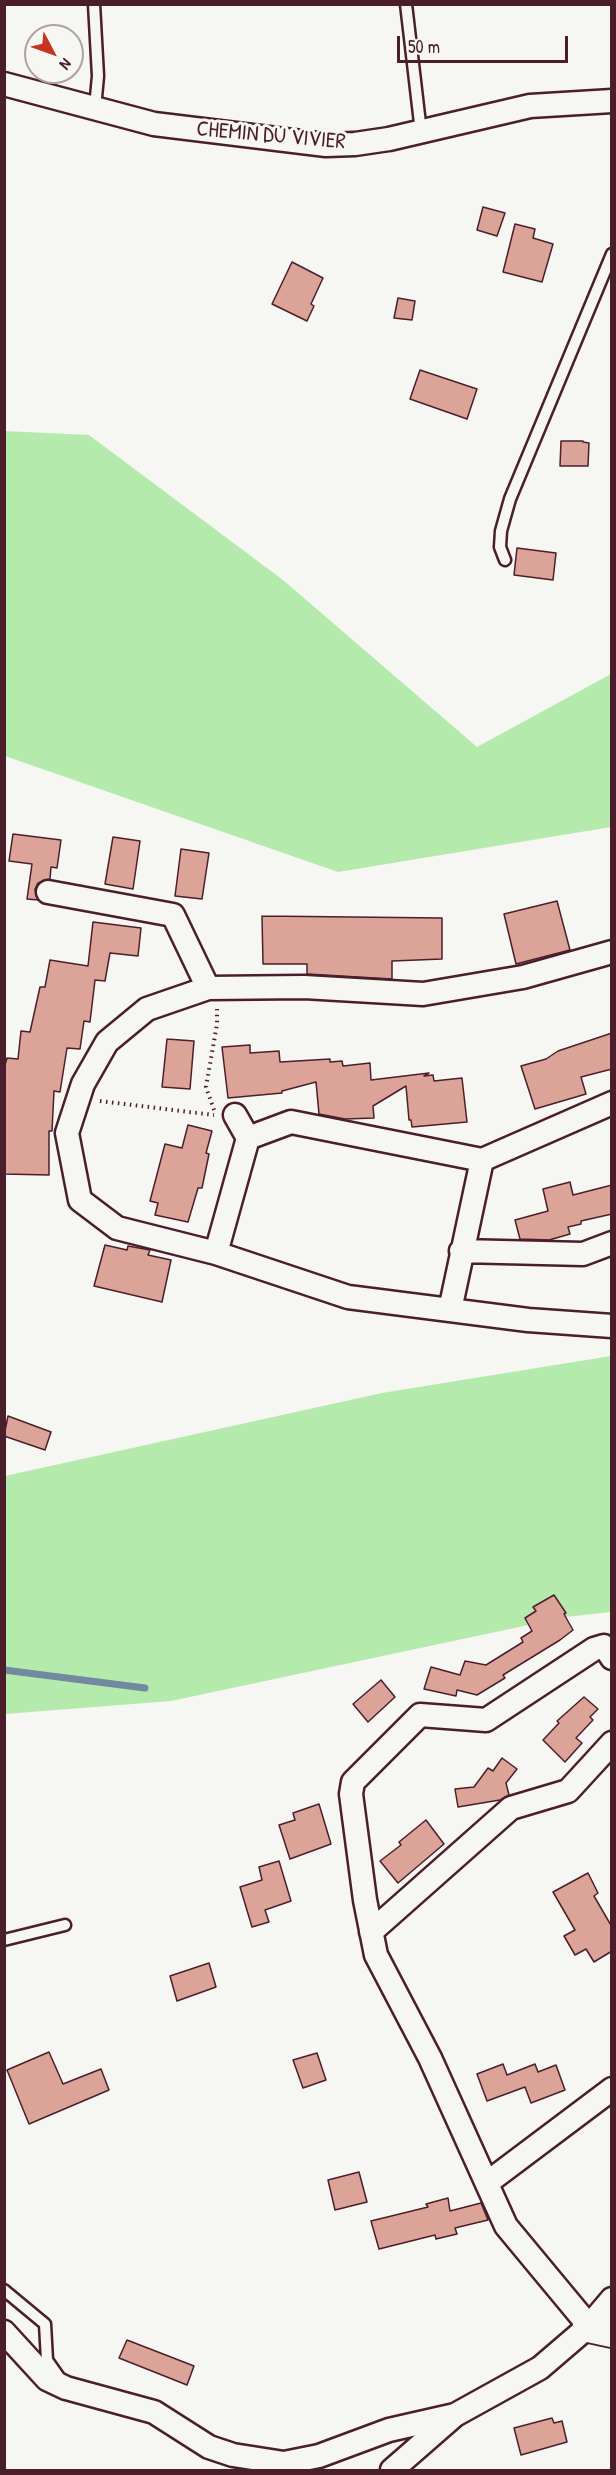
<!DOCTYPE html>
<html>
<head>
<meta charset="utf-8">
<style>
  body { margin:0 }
  #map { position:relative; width:616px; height:2475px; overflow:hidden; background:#f6f6f2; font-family:"Patrick Hand",sans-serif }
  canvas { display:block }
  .frame { position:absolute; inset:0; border:6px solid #4a1f2b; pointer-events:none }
  .north { position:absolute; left:24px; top:24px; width:60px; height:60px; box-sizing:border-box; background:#f6f6f2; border:2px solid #b1a0a2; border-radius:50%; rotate:131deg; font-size:16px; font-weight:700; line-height:24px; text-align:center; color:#4a1f2b }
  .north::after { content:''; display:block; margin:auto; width:21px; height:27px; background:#c8321e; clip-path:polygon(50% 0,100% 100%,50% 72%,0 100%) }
  .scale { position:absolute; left:397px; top:36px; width:171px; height:27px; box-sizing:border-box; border:3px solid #4a1f2b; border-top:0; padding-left:8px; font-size:18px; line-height:21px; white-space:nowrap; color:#4a1f2b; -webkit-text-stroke:4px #f6f6f2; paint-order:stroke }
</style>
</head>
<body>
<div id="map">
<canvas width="616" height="2475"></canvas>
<div class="frame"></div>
<div class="north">N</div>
<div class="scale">50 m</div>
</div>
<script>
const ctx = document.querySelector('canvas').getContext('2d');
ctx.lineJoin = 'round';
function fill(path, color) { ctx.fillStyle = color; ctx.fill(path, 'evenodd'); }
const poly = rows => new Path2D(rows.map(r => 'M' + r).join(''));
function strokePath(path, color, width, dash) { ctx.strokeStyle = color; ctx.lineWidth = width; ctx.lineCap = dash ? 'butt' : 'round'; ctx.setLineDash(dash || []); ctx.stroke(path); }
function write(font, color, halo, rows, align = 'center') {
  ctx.font = font + ' "Patrick Hand",sans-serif'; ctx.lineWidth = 6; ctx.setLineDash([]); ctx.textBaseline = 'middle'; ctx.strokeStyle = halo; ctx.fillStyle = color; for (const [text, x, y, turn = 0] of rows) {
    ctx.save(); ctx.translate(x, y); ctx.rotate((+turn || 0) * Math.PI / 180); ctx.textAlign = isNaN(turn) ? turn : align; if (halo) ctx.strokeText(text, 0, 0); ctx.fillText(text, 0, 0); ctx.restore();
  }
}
const green = poly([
  [4,431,89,435,283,580,477,747,611,674,611,827,338,872,5,756],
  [611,1356,611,1612,566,1617,171,1701,5,1714,5,1476,382,1393]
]);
const stream = poly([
  [4,1670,145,1688]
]);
const building = poly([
  [483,207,505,213,497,236,477,230,483,207],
  [515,224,535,229,533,238,553,244,542,282,503,272,515,224],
  [292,262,323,278,311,304,314,306,307,321,272,304,292,262],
  [398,298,415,301,412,320,394,318,398,298],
  [420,370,477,389,467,419,410,399,420,370],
  [561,441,583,441,583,442,589,443,588,466,560,466,561,441],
  [517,548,556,553,553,580,514,575,517,548],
  [13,834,61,840,57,868,51,867,50,879,38,883,35,889,38,900,27,899,32,864,9,861,13,834],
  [113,837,140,841,133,889,105,884,113,837],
  [181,849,209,853,202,899,175,896,181,849],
  [557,901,570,950,516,964,504,914,557,901],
  [262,916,442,918,442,959,392,961,392,979,307,974,307,964,263,964,262,916],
  [93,922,141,928,138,956,110,953,105,981,95,980,90,1022,84,1021,80,1049,67,1048,60,1092,54,1091,52,1131,49,1131,49,1175,4,1174,4,1068,7,1058,18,1059,21,1031,30,1032,40,987,45,987,50,960,88,966,93,922],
  [612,1033,612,1069,581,1077,586,1094,535,1109,521,1066,546,1059,558,1051,612,1033],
  [167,1039,194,1041,190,1089,162,1087,167,1039],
  [250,1045,250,1053,279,1051,280,1062,330,1059,330,1062,342,1061,343,1066,370,1063,371,1080,429,1073,424,1076,433,1075,434,1081,462,1078,467,1122,412,1127,411,1120,409,1120,406,1086,373,1106,374,1118,345,1119,319,1114,316,1082,282,1091,282,1093,228,1098,222,1047,250,1045],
  [188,1125,212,1131,206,1153,209,1154,202,1188,198,1188,188,1222,155,1215,158,1203,150,1201,165,1144,182,1148,188,1125],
  [570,1182,573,1195,612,1185,612,1214,581,1221,581,1224,568,1227,570,1234,549,1240,520,1239,515,1220,548,1211,543,1189,570,1182],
  [105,1245,127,1250,128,1246,150,1250,148,1255,171,1260,162,1302,94,1286,105,1245],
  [8,1416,51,1432,45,1450,4,1436,8,1416],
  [554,1595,566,1613,564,1614,573,1630,560,1640,503,1675,505,1678,477,1695,457,1690,456,1696,424,1689,431,1667,460,1675,465,1661,486,1665,523,1642,521,1638,532,1631,525,1618,536,1611,533,1607,554,1595],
  [381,1680,395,1697,368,1722,353,1704,381,1680],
  [584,1697,598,1709,590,1717,593,1720,576,1738,582,1743,565,1762,543,1740,559,1723,557,1721,584,1697],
  [502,1758,517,1769,506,1783,509,1795,500,1800,458,1807,455,1789,474,1787,488,1768,493,1771,502,1758],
  [319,1804,331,1844,290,1859,279,1825,295,1820,293,1813,319,1804],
  [426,1820,444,1844,398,1883,380,1861,401,1845,399,1842,426,1820],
  [279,1861,291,1901,265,1910,269,1922,252,1927,240,1887,262,1880,259,1867,279,1861],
  [588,1873,598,1893,594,1896,612,1927,612,1951,594,1962,586,1949,575,1955,564,1936,575,1930,553,1892,588,1873],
  [209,1963,216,1987,177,2001,170,1976,209,1963],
  [49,2052,63,2084,101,2069,109,2090,29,2124,7,2070,49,2052],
  [317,2053,326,2080,303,2088,293,2060,317,2053],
  [503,2064,507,2075,535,2064,538,2072,556,2065,565,2090,531,2103,525,2087,487,2101,477,2074,503,2064],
  [359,2172,367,2202,335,2210,328,2180,359,2172],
  [448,2198,450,2211,481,2203,488,2220,455,2228,457,2234,436,2239,435,2235,379,2249,371,2221,428,2207,426,2204,448,2198],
  [127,2340,194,2366,187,2385,119,2358,127,2340],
  [552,2418,554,2423,562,2421,567,2442,521,2455,514,2428,552,2418]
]);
const path = poly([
  [100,1101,214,1115],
  [214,1110,206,1087,217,1024,217,1009]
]);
const lane = poly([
  [94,4,98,76,95,108],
  [406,4,421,132],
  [505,560,500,547,501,531,510,499,612,254],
  [4,1940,65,1925],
  [4,2290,45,2324,47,2360,61,2380]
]);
const street = poly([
  [4,84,154,124,326,145,355,144,389,139,530,106,612,101],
  [48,892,173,915,208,988],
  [612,952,523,977,423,994,304,987,208,988,147,1009,107,1042,83,1084,67,1133,80,1200,117,1228,216,1253,348,1297,528,1320,612,1326],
  [235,1115,248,1138],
  [482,1160,612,1103],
  [461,1251,583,1254,612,1243],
  [216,1253,248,1138,291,1122,482,1160,450,1310],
  [371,1932,511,1808,568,1791,612,1743],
  [487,2183,612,2089],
  [589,2326,506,2226,430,2058,376,1955,365,1900,351,1794,353,1782,420,1715,486,1720,594,1649,604,1646,612,1658],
  [4,2332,47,2379,66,2388,154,2412,209,2447,233,2455,284,2463,319,2456,389,2430,455,2415],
  [392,2470,455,2415,540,2368,589,2326,612,2299]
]);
const secondary = poly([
  [589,2326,612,2331]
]);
const streetNames = [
  ["CHEMIN DU VIVIER",271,136,5]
];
fill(green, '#b4eaac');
strokePath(stream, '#7289a0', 7);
fill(building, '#dca398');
strokePath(building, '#4a1f2b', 1.5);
strokePath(lane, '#4a1f2b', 15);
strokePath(street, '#4a1f2b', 27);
strokePath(secondary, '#4a1f2b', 36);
strokePath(path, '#4a1f2b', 4, [1.5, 4.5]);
strokePath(lane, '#f6f6f2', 10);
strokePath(street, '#f6f6f2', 22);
strokePath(secondary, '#f6f6f2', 32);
write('22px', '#4a1f2b', '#f6f6f2', streetNames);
</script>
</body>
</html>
